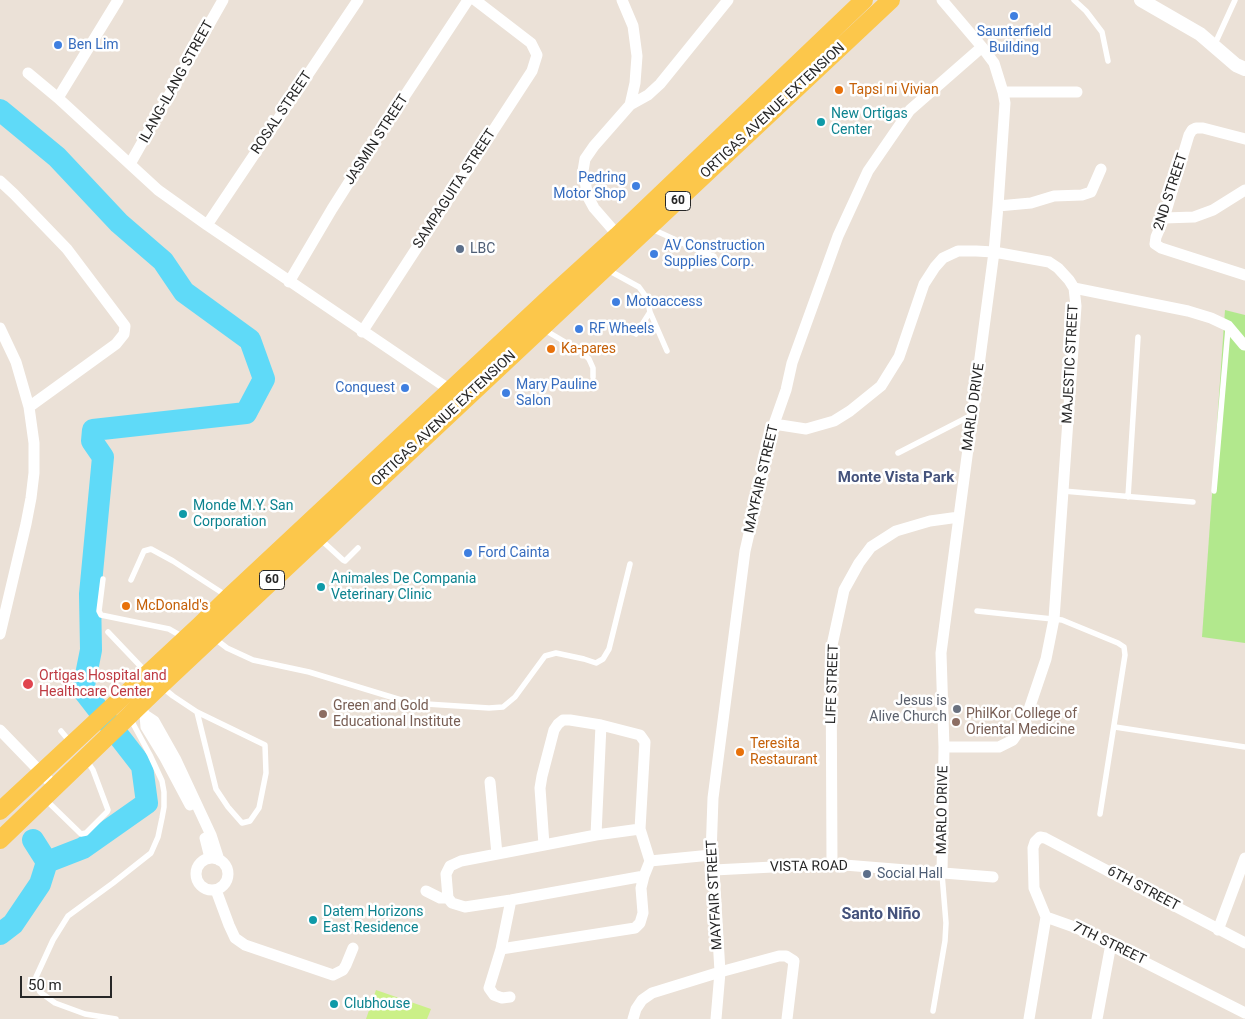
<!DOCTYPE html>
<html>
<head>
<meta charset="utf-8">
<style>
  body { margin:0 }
  #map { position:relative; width:1245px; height:1019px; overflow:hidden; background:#ebe1d7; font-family:Roboto,sans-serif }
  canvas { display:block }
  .scale { position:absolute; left:20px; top:976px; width:92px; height:22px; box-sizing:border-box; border:2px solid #272727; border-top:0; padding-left:6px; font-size:15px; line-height:18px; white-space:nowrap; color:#272727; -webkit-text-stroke:4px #fff; paint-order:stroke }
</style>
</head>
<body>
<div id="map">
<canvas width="1245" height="1019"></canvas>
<div class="scale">50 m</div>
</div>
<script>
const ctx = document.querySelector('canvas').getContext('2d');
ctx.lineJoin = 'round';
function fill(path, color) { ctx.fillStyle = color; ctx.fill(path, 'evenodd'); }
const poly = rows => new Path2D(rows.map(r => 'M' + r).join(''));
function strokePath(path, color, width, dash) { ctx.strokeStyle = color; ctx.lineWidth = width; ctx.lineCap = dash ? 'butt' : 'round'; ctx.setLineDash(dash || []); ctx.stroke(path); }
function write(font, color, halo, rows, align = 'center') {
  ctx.font = font + ' Roboto,sans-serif'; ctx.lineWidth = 5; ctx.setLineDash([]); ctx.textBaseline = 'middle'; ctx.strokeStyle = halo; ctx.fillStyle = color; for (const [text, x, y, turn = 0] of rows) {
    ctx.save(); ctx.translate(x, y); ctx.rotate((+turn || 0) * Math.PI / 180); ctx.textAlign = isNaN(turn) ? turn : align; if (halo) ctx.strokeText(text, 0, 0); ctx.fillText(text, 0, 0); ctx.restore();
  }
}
const green = poly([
  [1225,310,1245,315,1245,643,1202,637]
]);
const pitch = poly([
  [376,990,431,1009,427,1019,366,1019]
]);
const river = poly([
  [0,110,57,157,119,223,163,261,184,292,250,340,264,379,246,413,93,430,92,441,103,457,90,594,91,650,83,690,142,766,147,803,83,848,47,862],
  [0,934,13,924,40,884,47,862,33,840]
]);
const service = poly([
  [1074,0,1086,11,1102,32,1108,61],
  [1214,46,1235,0],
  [652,229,702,252,714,256],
  [608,270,639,287,647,298,650,312,667,351],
  [543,329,582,352,589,359,593,368,593,377],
  [636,334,650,312],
  [898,453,972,415],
  [1063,491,1193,502],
  [1214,491,1228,329],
  [1128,497,1138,337],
  [319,538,343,560,345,561,358,548],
  [103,579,99,611,101,615,169,629,183,637],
  [131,580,144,551,151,549,173,561,227,596],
  [977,611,1062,620,1118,643,1124,647,1125,655,1100,814],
  [108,632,146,672],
  [214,638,227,648,253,660,309,672,411,703,489,708,503,707,515,697,545,656,556,653,584,659,596,663,603,659,609,649,630,564],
  [162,687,173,696,197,712,265,745,266,773,259,808,250,821,242,823,228,807,216,789,197,712],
  [1115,727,1245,747],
  [61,731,71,743],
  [45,799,81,834,86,833,107,812,108,810,93,770,87,761],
  [933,1011,945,941,946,923,942,874],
  [116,1019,85,1014,55,1003,40,992,36,984,36,977,53,940,68,916,113,883,151,853,158,837,162,818,164,807,164,792,162,781,150,755,130,718]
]);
const minor = poly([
  [28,73,58,98,158,190,207,225,456,394],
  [1003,92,1077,92],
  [58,98,118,0],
  [630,105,648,95,660,84,728,0],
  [1245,139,1203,128,1196,128,1192,130,1189,135,1164,218,1156,237,1155,244,1161,248,1245,275],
  [130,164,223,0],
  [0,181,14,194,67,249,125,326,124,334,116,344,29,407],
  [998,206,1031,203,1054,196,1082,195,1091,192,1101,169],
  [1164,218,1194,217,1213,210,1245,190],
  [207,225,358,0],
  [621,239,594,208,588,197,583,171,585,159,594,146,630,105,635,83,637,56,633,26,622,0],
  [289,282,332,209,377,138,468,0],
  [1074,288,1188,311,1211,318,1228,326,1244,345,1245,345],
  [0,328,16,362,29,407,34,443,34,473,31,498,26,524,0,634],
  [362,332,532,71,537,55,531,43,475,0],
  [774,424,806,429,834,421,850,411,881,386,899,357,924,284,935,267,943,258,958,251,976,251,994,252,1049,262,1058,268,1069,280,1074,288,1076,306,1054,619,1046,659,1024,724,1013,740,999,747,944,747],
  [139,705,145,715,154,721,176,760,211,835,219,860],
  [145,715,146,727,165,758,190,805],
  [0,730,55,787],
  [490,782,497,854],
  [596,835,601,725],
  [205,838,210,858],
  '196 874a16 16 0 1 1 32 0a16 16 0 1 1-32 0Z',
  [650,861,711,855],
  [832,864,831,650,844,590,859,563,871,547,896,531,930,521,959,517],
  [714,870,832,864,993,877],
  [942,874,944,747,941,653,994,252,998,206,1005,103,1003,92,994,63,982,47,942,0],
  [216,890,229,925,235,938,245,945,333,975,343,970,346,965,353,948],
  [426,891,440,898,448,898,452,903,465,907,511,900,644,876],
  [448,898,446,874,450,866,461,861,596,835,640,829],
  [1218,930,1245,858],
  [1245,943,1045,838,1040,837,1035,842,1033,848,1034,888,1046,917,1077,928,1245,1013],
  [501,949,635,928,640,923,643,913,641,888,644,876,650,861,640,829,645,742,640,735,601,725,570,720,563,720,558,724,554,730,542,776,540,788,544,845],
  [510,997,502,998,494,995,489,988,501,949,511,900],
  [633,1019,636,1009,642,1000,652,993,720,972,779,956,786,956,794,961,787,1019],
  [716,1019,720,972,714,870,711,855,713,798,745,551,774,424,786,390,792,363,838,236,868,171,910,110,982,47],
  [1029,1019,1046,917],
  [1097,1019,1111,944]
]);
const tertiary = poly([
  [1141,0,1200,34,1236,65,1245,69]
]);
const primary = poly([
  [0,811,200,625,229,597,552,295,617,236,864,0],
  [0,840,160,686,891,0]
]);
const markers = [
  [1014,16,5,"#3f7fe0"],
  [58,45,5,"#3f7fe0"],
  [839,90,5,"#e8710a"],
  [821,122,5,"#0f9aa8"],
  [636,186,5,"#3f7fe0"],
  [460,249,5,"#5c6f8a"],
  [654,254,5,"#3f7fe0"],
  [616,302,5,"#3f7fe0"],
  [579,329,5,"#3f7fe0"],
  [551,349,5,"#e8710a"],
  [405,388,5,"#3f7fe0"],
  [506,393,5,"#3f7fe0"],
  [183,514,5,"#0f9aa8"],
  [468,553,5,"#3f7fe0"],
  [321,587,5,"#0f9aa8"],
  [126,606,5,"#e8710a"],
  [28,684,6,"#e0444e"],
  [957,709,5,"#6b7280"],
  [323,714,5,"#8d6e63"],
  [956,722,5,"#8d6e63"],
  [740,752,5,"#e8710a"],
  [867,874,5,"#5c6f8a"],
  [313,920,5,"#0f9aa8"],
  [334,1004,5,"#0f9aa8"]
];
const shields = [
  [678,201,25],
  [272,580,25]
];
const shieldNames = [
  ["60",678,201],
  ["60",272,580]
];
const shopNames = [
  ["Saunterfield",1014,32,"center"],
  ["Building",1014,48,"center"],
  ["Ben Lim",68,45],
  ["Pedring",626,178,"right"],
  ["Motor Shop",626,194,"right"],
  ["AV Construction",664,246],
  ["Supplies Corp.",664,262],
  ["Motoaccess",626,302],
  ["RF Wheels",589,329],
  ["Mary Pauline",516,385],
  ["Salon",516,401],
  ["Conquest",395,388,"right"],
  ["Ford Cainta",478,553]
];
const streetNames = [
  ["ILANG-ILANG STREET",177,82,-61],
  ["ORTIGAS AVENUE EXTENSION",773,111,-43],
  ["ROSAL STREET",282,113,-56],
  ["JASMIN STREET",377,140,-57],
  ["SAMPAGUITA STREET",455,189,-57],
  ["2ND STREET",1171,192,-72],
  ["MAJESTIC STREET",1071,364,-87],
  ["MARLO DRIVE",974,407,-82],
  ["ORTIGAS AVENUE EXTENSION",444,419,-43],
  ["MAYFAIR STREET",762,479,-77],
  ["LIFE STREET",833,684,-88],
  ["MARLO DRIVE",943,810,-89],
  ["VISTA ROAD",809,867,-1],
  ["6TH STREET",1143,889,28],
  ["MAYFAIR STREET",715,895,-93],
  ["7TH STREET",1109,944,26]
];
const foodNames = [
  ["Tapsi ni Vivian",849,90],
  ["Ka-pares",561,349],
  ["McDonald's",136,606],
  ["Teresita",750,744],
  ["Restaurant",750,760]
];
const cultureNames = [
  ["New Ortigas",831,114],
  ["Center",831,130],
  ["Monde M.Y. San",193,506],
  ["Corporation",193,522],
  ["Animales De Compania",331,579],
  ["Veterinary Clinic",331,595],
  ["Datem Horizons",323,912],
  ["East Residence",323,928],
  ["Clubhouse",344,1004]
];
const serviceNames = [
  ["LBC",470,249],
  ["Social Hall",877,874]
];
const healthNames = [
  ["Ortigas Hospital and",39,676],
  ["Healthcare Center",39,692]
];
const worshipNames = [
  ["Jesus is",947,701],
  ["Alive Church",947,717]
];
const educationNames = [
  ["Green and Gold",333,706],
  ["Educational Institute",333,722],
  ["PhilKor College of",966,714],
  ["Oriental Medicine",966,730]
];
const neighbourhoodNames = [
  ["Monte Vista Park",896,478]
];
const quarterNames = [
  ["Santo Niño",881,915]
];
fill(green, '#b2e88d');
fill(pitch, '#cbf088');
strokePath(river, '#5fdaf8', 22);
strokePath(service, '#fff', 5.5);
strokePath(minor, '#fff', 11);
strokePath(tertiary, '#fff', 14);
strokePath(primary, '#fcc74b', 18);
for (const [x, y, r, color] of markers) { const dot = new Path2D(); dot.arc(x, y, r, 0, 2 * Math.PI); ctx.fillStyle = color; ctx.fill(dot); strokePath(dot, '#fff', 2); }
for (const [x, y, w] of shields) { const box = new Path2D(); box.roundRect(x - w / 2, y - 9.5, w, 19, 4); ctx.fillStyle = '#fff'; ctx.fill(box); strokePath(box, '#272727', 1); }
write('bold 12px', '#272727', null, shieldNames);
write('14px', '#366cbe', '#fff', shopNames, 'left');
write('14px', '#272727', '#fff', streetNames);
write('14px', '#c56008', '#fff', foodNames, 'left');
write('14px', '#0d838f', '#fff', cultureNames, 'left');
write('14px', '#4e5e75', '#fff', serviceNames, 'left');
write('14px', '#be3a42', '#fff', healthNames, 'left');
write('14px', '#5b616d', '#fff', worshipNames, 'right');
write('14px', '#785e54', '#fff', educationNames, 'left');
write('bold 15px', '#44527b', '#fff', neighbourhoodNames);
write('bold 16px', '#44527b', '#fff', quarterNames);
</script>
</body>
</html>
